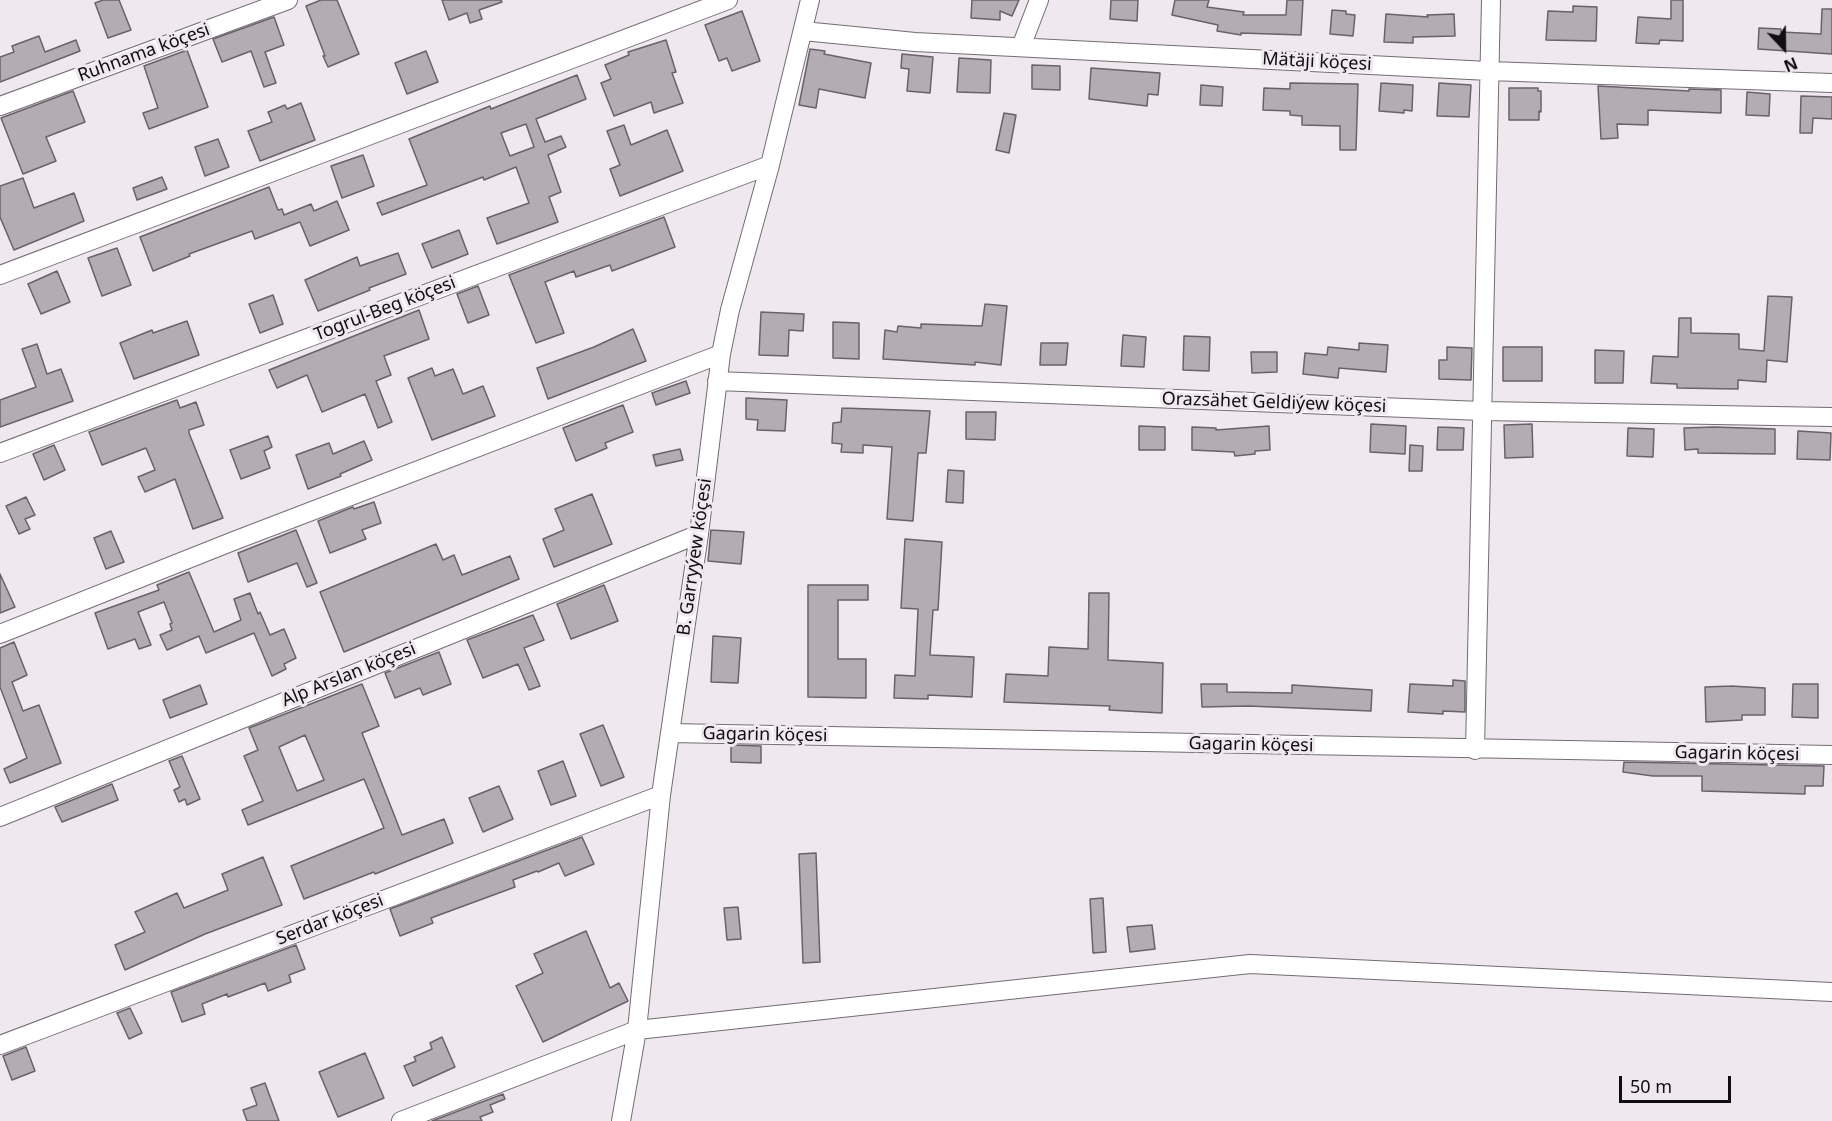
<!DOCTYPE html>
<html>
<head>
<meta charset="utf-8">
<style>
  body { margin:0 }
  #map { position:relative; width:1832px; height:1121px; overflow:hidden; background:#f0e8ef; font-family:"Noto Sans",sans-serif }
  canvas { display:block }
  .north { position:absolute; left:1754px; top:18px; width:60px; height:60px; -webkit-text-stroke:4px #f0e8ef; paint-order:stroke; rotate:158deg; font-size:16px; font-weight:700; line-height:24px; text-align:center; color:#100e10 }
  .north::after { content:''; display:block; margin:auto; width:21px; height:27px; background:#100e10; clip-path:polygon(50% 0,100% 100%,50% 72%,0 100%) }
  .scale { position:absolute; left:1619px; top:1076px; width:112px; height:27px; box-sizing:border-box; border:3px solid #100e10; border-top:0; padding-left:8px; font-size:18px; line-height:21px; white-space:nowrap; color:#100e10; -webkit-text-stroke:4px #f0e8ef; paint-order:stroke }
</style>
</head>
<body>
<div id="map">
<canvas width="1832" height="1121"></canvas>
<div class="north">N</div>
<div class="scale">50 m</div>
</div>
<script>
const ctx = document.querySelector('canvas').getContext('2d');
ctx.lineJoin = 'round';
function fill(path, color) { ctx.fillStyle = color; ctx.fill(path, 'evenodd'); }
const poly = rows => new Path2D(rows.map(r => 'M' + r).join(''));
function strokePath(path, color, width, dash) { ctx.strokeStyle = color; ctx.lineWidth = width; ctx.lineCap = dash ? 'butt' : 'round'; ctx.setLineDash(dash || []); ctx.stroke(path); }
function write(font, color, halo, rows, align = 'center') {
  ctx.font = font + ' "Noto Sans",sans-serif'; ctx.lineWidth = 6; ctx.setLineDash([]); ctx.textBaseline = 'middle'; ctx.strokeStyle = halo; ctx.fillStyle = color; for (const [text, x, y, turn = 0] of rows) {
    ctx.save(); ctx.translate(x, y); ctx.rotate((+turn || 0) * Math.PI / 180); ctx.textAlign = isNaN(turn) ? turn : align; if (halo) ctx.strokeText(text, 0, 0); ctx.fillText(text, 0, 0); ctx.restore();
  }
}
const building = poly([
  [103,0,119,0,131,30,108,38,95,3,103,0],
  [321,0,337,0,359,54,328,67,323,56,325,56,306,6,321,0],
  [442,0,501,0,502,2,479,10,482,19,470,23,467,13,449,20,442,0],
  [972,0,1019,0,1012,16,1000,11,1000,20,971,18,972,0],
  [1111,0,1138,0,1137,21,1110,19,1111,0],
  [1175,0,1209,0,1207,7,1244,12,1243,15,1286,15,1287,0,1303,0,1301,35,1241,33,1241,35,1217,31,1218,25,1172,15,1175,0],
  [1671,0,1683,0,1683,41,1660,40,1659,44,1636,43,1638,17,1671,19,1671,0],
  [1573,6,1597,7,1596,41,1546,40,1548,11,1573,12,1573,6],
  [1822,9,1832,9,1832,54,1758,49,1759,28,1781,29,1781,32,1821,34,1822,9],
  [1332,10,1346,11,1346,14,1355,15,1353,36,1330,34,1332,10],
  [742,11,760,61,732,71,727,58,719,61,705,25,742,11],
  [1386,14,1428,17,1427,15,1454,14,1455,36,1413,37,1413,43,1384,42,1386,14],
  [274,17,284,45,265,52,276,83,264,87,251,51,222,62,213,39,274,17],
  [39,36,45,52,76,40,80,51,0,82,0,57,14,52,12,46,39,36],
  [666,40,676,72,672,73,683,103,654,113,651,102,614,116,601,83,611,79,605,65,629,55,628,52,666,40],
  [810,49,825,51,824,54,871,63,865,98,819,89,816,108,799,105,810,49],
  [187,50,208,107,149,129,143,113,158,108,144,66,187,50],
  [426,51,438,82,407,94,395,63,426,51],
  [902,54,933,57,930,93,907,91,909,69,901,68,902,54],
  [959,58,991,60,990,93,957,92,959,58],
  [1032,65,1060,66,1060,90,1032,89,1032,65],
  [1091,68,1160,73,1158,95,1148,94,1147,106,1089,99,1091,68],
  [577,75,586,99,536,119,545,142,561,136,566,147,548,155,561,192,549,197,558,222,497,244,487,218,529,203,516,167,484,180,483,177,382,215,377,203,427,185,409,139,490,106,491,109,577,75],
  [526,124,534,147,510,156,501,133,526,124],
  [1290,83,1358,84,1356,150,1340,150,1340,126,1302,125,1302,116,1290,115,1290,111,1263,110,1264,88,1290,89,1290,83],
  [1381,83,1413,85,1412,111,1404,110,1404,113,1379,111,1381,83],
  [1439,83,1471,85,1469,117,1437,116,1439,83],
  [1201,85,1223,87,1222,106,1200,105,1201,85],
  [1598,86,1689,91,1689,89,1721,90,1721,113,1648,110,1648,125,1617,124,1618,138,1601,139,1598,86],
  [1509,88,1538,88,1538,91,1541,91,1541,112,1539,111,1539,120,1509,120,1509,88],
  [73,91,85,122,46,137,56,161,23,174,1,118,73,91],
  [1747,92,1770,94,1769,116,1746,115,1747,92],
  [1801,96,1832,97,1832,119,1813,118,1812,133,1800,133,1801,96],
  [301,103,315,140,260,161,248,131,272,122,268,112,285,105,287,109,301,103],
  [1004,113,1016,115,1009,153,996,150,1004,113],
  [624,125,631,145,667,130,683,171,620,196,610,169,620,165,607,131,624,125],
  [218,139,229,167,205,176,195,147,218,139],
  [363,155,374,186,342,198,331,166,363,155],
  [162,177,167,189,137,200,133,188,162,177],
  [23,178,34,208,74,193,84,221,14,250,0,217,0,186,23,178],
  [269,187,278,210,282,209,284,215,311,204,314,211,337,201,349,230,310,246,300,222,255,239,252,231,189,254,190,256,153,271,140,237,269,187],
  [664,217,675,247,612,271,610,265,576,277,574,271,545,282,564,333,536,343,509,275,664,217],
  [459,230,468,254,432,268,422,244,459,230],
  [117,248,131,285,102,296,88,258,117,248],
  [398,253,406,274,369,288,370,290,318,311,305,280,357,257,360,266,398,253],
  [57,271,70,302,41,314,28,284,57,271],
  [478,286,489,315,468,323,457,294,478,286],
  [273,295,283,324,260,333,249,304,273,295],
  [1768,296,1792,297,1787,362,1767,360,1766,382,1738,380,1738,389,1677,388,1677,384,1651,383,1653,356,1678,357,1679,318,1691,318,1691,333,1739,334,1739,349,1764,351,1768,296],
  [985,304,1007,306,1001,365,975,362,975,365,883,359,885,330,897,332,898,326,921,328,921,324,982,326,985,304],
  [419,310,429,339,384,356,391,375,376,381,392,422,378,428,365,394,322,412,307,375,277,388,269,370,419,310],
  [761,312,804,314,803,331,789,330,788,356,759,355,761,312],
  [187,321,199,355,134,379,120,343,152,330,153,333,187,321],
  [833,322,859,323,859,359,833,358,833,322],
  [633,329,646,361,548,399,537,368,594,347,633,329],
  [1123,335,1146,337,1144,367,1121,366,1123,335],
  [1184,336,1210,337,1209,371,1183,370,1184,336],
  [1041,343,1068,343,1066,365,1040,365,1041,343],
  [1359,343,1388,345,1386,372,1339,368,1338,378,1303,374,1305,353,1327,355,1328,347,1359,350,1359,343],
  [37,344,47,374,61,369,73,401,0,427,0,400,36,387,22,349,37,344],
  [1447,347,1472,348,1471,380,1439,379,1439,360,1447,360,1447,347],
  [1503,347,1542,347,1542,381,1503,381,1503,347],
  [1595,350,1624,351,1623,383,1595,383,1595,350],
  [1251,352,1277,352,1277,372,1252,373,1251,352],
  [432,368,435,376,453,369,463,394,483,386,495,416,432,440,408,378,432,368],
  [686,381,690,393,656,405,652,393,686,381],
  [746,398,787,400,785,431,757,430,758,420,746,419,746,398],
  [177,400,180,408,196,402,204,425,189,430,189,433,223,518,193,529,175,479,145,492,138,477,155,470,146,448,102,465,89,432,177,400],
  [623,405,633,432,605,443,607,448,576,461,563,428,623,405],
  [842,408,930,411,926,453,918,453,913,521,887,519,892,447,863,445,863,453,841,452,842,444,832,443,833,423,841,422,842,408],
  [966,412,996,412,995,440,966,439,966,412],
  [1371,424,1406,426,1405,454,1370,452,1371,424],
  [1532,424,1533,457,1505,458,1504,425,1532,424],
  [1139,426,1165,427,1165,450,1139,450,1139,426],
  [1269,426,1270,450,1255,451,1255,454,1235,456,1234,452,1192,450,1192,427,1216,428,1216,430,1269,426],
  [1438,427,1464,428,1463,450,1437,450,1438,427],
  [1714,427,1775,429,1775,454,1698,453,1698,449,1685,450,1684,428,1714,427],
  [1628,428,1654,429,1653,457,1627,456,1628,428],
  [1798,431,1831,433,1830,460,1797,459,1798,431],
  [268,436,272,447,264,451,270,468,241,479,230,450,268,436],
  [364,441,372,460,340,474,341,476,308,489,296,455,329,443,333,454,364,441],
  [54,445,65,470,44,480,33,454,54,445],
  [1410,445,1423,446,1422,471,1409,471,1410,445],
  [680,449,683,460,656,466,653,455,680,449],
  [948,470,964,471,963,503,946,502,948,470],
  [592,494,612,544,554,567,543,539,564,530,555,509,592,494],
  [26,497,35,515,25,519,30,529,19,534,6,506,26,497],
  [374,502,381,523,362,530,366,539,330,553,318,521,353,507,354,509,374,502],
  [296,530,317,583,307,587,297,563,248,582,238,553,296,530],
  [711,530,744,532,741,564,708,561,711,530],
  [111,531,124,562,106,569,94,538,111,531],
  [905,539,942,542,938,610,933,610,930,655,974,657,972,697,928,695,928,699,894,698,895,675,915,676,918,609,901,608,905,539],
  [436,544,443,560,454,555,462,575,510,556,519,579,344,652,320,592,436,544],
  [189,572,214,632,241,620,234,599,250,593,258,614,260,612,270,635,284,629,296,658,284,664,286,669,272,676,254,633,206,653,199,636,167,650,160,635,172,630,170,624,172,623,164,602,138,612,151,645,139,649,135,639,108,649,95,613,159,590,157,585,189,572],
  [0,574,15,607,0,613,0,574],
  [604,585,618,621,571,639,557,604,604,585],
  [808,585,868,585,868,600,838,600,838,659,866,659,866,698,808,697,808,585],
  [1089,593,1109,593,1108,660,1163,663,1162,713,1109,710,1110,706,1004,702,1006,674,1048,676,1049,647,1088,649,1089,593],
  [533,615,544,640,524,648,540,686,529,690,518,664,483,678,467,640,533,615],
  [713,636,741,638,738,683,711,682,713,636],
  [14,642,27,675,12,682,23,711,39,705,61,763,10,783,4,769,27,758,0,687,0,648,14,642],
  [439,652,451,684,423,695,420,688,395,698,385,673,439,652],
  [1453,680,1465,681,1465,712,1443,711,1443,714,1408,712,1410,684,1453,686,1453,680],
  [362,684,379,726,362,733,402,835,444,819,453,843,375,874,374,872,304,899,291,866,384,828,364,779,248,825,242,810,263,801,244,756,258,750,249,728,362,684],
  [305,735,324,780,297,791,279,747,305,735],
  [1201,684,1227,684,1227,692,1292,693,1292,685,1372,690,1371,711,1248,706,1202,707,1201,684],
  [1793,684,1818,684,1818,718,1792,717,1793,684],
  [200,685,207,704,170,718,163,700,200,685],
  [1731,686,1765,688,1765,715,1742,715,1742,720,1706,722,1705,687,1731,686],
  [603,725,624,777,601,786,580,734,603,725],
  [731,745,761,746,761,763,731,762,731,745],
  [182,756,200,799,187,805,185,799,179,802,174,790,180,787,169,761,182,756],
  [563,761,576,796,551,805,538,771,563,761],
  [1624,762,1824,766,1823,786,1805,786,1805,794,1702,791,1702,776,1653,776,1623,772,1624,762],
  [112,784,118,800,62,822,55,807,112,784],
  [499,786,513,819,483,832,469,798,499,786],
  [582,837,594,864,565,876,559,863,538,872,537,871,513,880,515,887,431,918,433,923,400,936,390,909,582,837],
  [816,853,820,962,803,963,799,854,816,853],
  [263,857,282,905,205,934,125,970,115,945,145,932,135,912,177,893,184,908,228,890,222,874,263,857],
  [1103,898,1106,952,1093,953,1090,899,1103,898],
  [738,907,741,939,727,940,724,908,738,907],
  [1152,925,1155,949,1130,952,1127,927,1152,925],
  [586,931,610,988,619,983,628,1001,543,1042,516,986,543,973,534,954,586,931],
  [296,945,305,969,289,975,291,982,268,991,265,983,228,997,227,994,202,1004,205,1014,182,1022,171,992,296,945],
  [130,1008,142,1033,129,1039,117,1013,130,1008],
  [442,1037,455,1067,413,1086,404,1066,416,1061,414,1057,432,1049,430,1043,442,1037],
  [26,1047,35,1071,12,1080,3,1056,26,1047],
  [365,1053,384,1098,338,1117,319,1072,365,1053],
  [265,1083,279,1121,247,1121,243,1110,257,1105,251,1088,265,1083],
  [503,1094,505,1099,490,1105,493,1112,480,1117,482,1121,432,1121,503,1094]
]);
const street = poly([
  [803,31,915,42,1489,71,1832,83],
  [1021,47,1039,0],
  [0,106,288,0],
  [0,275,728,0],
  [717,381,1482,411,1832,417],
  [0,453,770,165],
  [0,634,231,542,721,354],
  [670,733,1832,755],
  [1475,750,1491,0],
  [0,817,699,534],
  [0,1045,661,795],
  [401,1121,637,1030,1250,964,1832,992],
  [621,1121,637,1030,661,795,699,534,721,354,730,310,770,165,810,0]
]);
const streetNames = [
  ["Ruhnama köçesi",144,53,-20],
  ["Mätäji köçesi",1317,62,3],
  ["Togrul-Beg köçesi",385,309,-21],
  ["Orazsähet Geldiýew köçesi",1274,403,2],
  ["B. Garryýew köçesi",695,557,-82],
  ["Alp Arslan köçesi",349,675,-22],
  ["Gagarin köçesi",765,735,1],
  ["Gagarin köçesi",1251,745,1],
  ["Gagarin köçesi",1737,754,1],
  ["Serdar köçesi",330,920,-21]
];
fill(building, '#b4acb3');
strokePath(building, '#696269', 1.5);
strokePath(street, '#736c73', 20);
strokePath(street, '#fff', 18);
write('18px', '#100e10', '#f0e8ef', streetNames);
</script>
</body>
</html>
